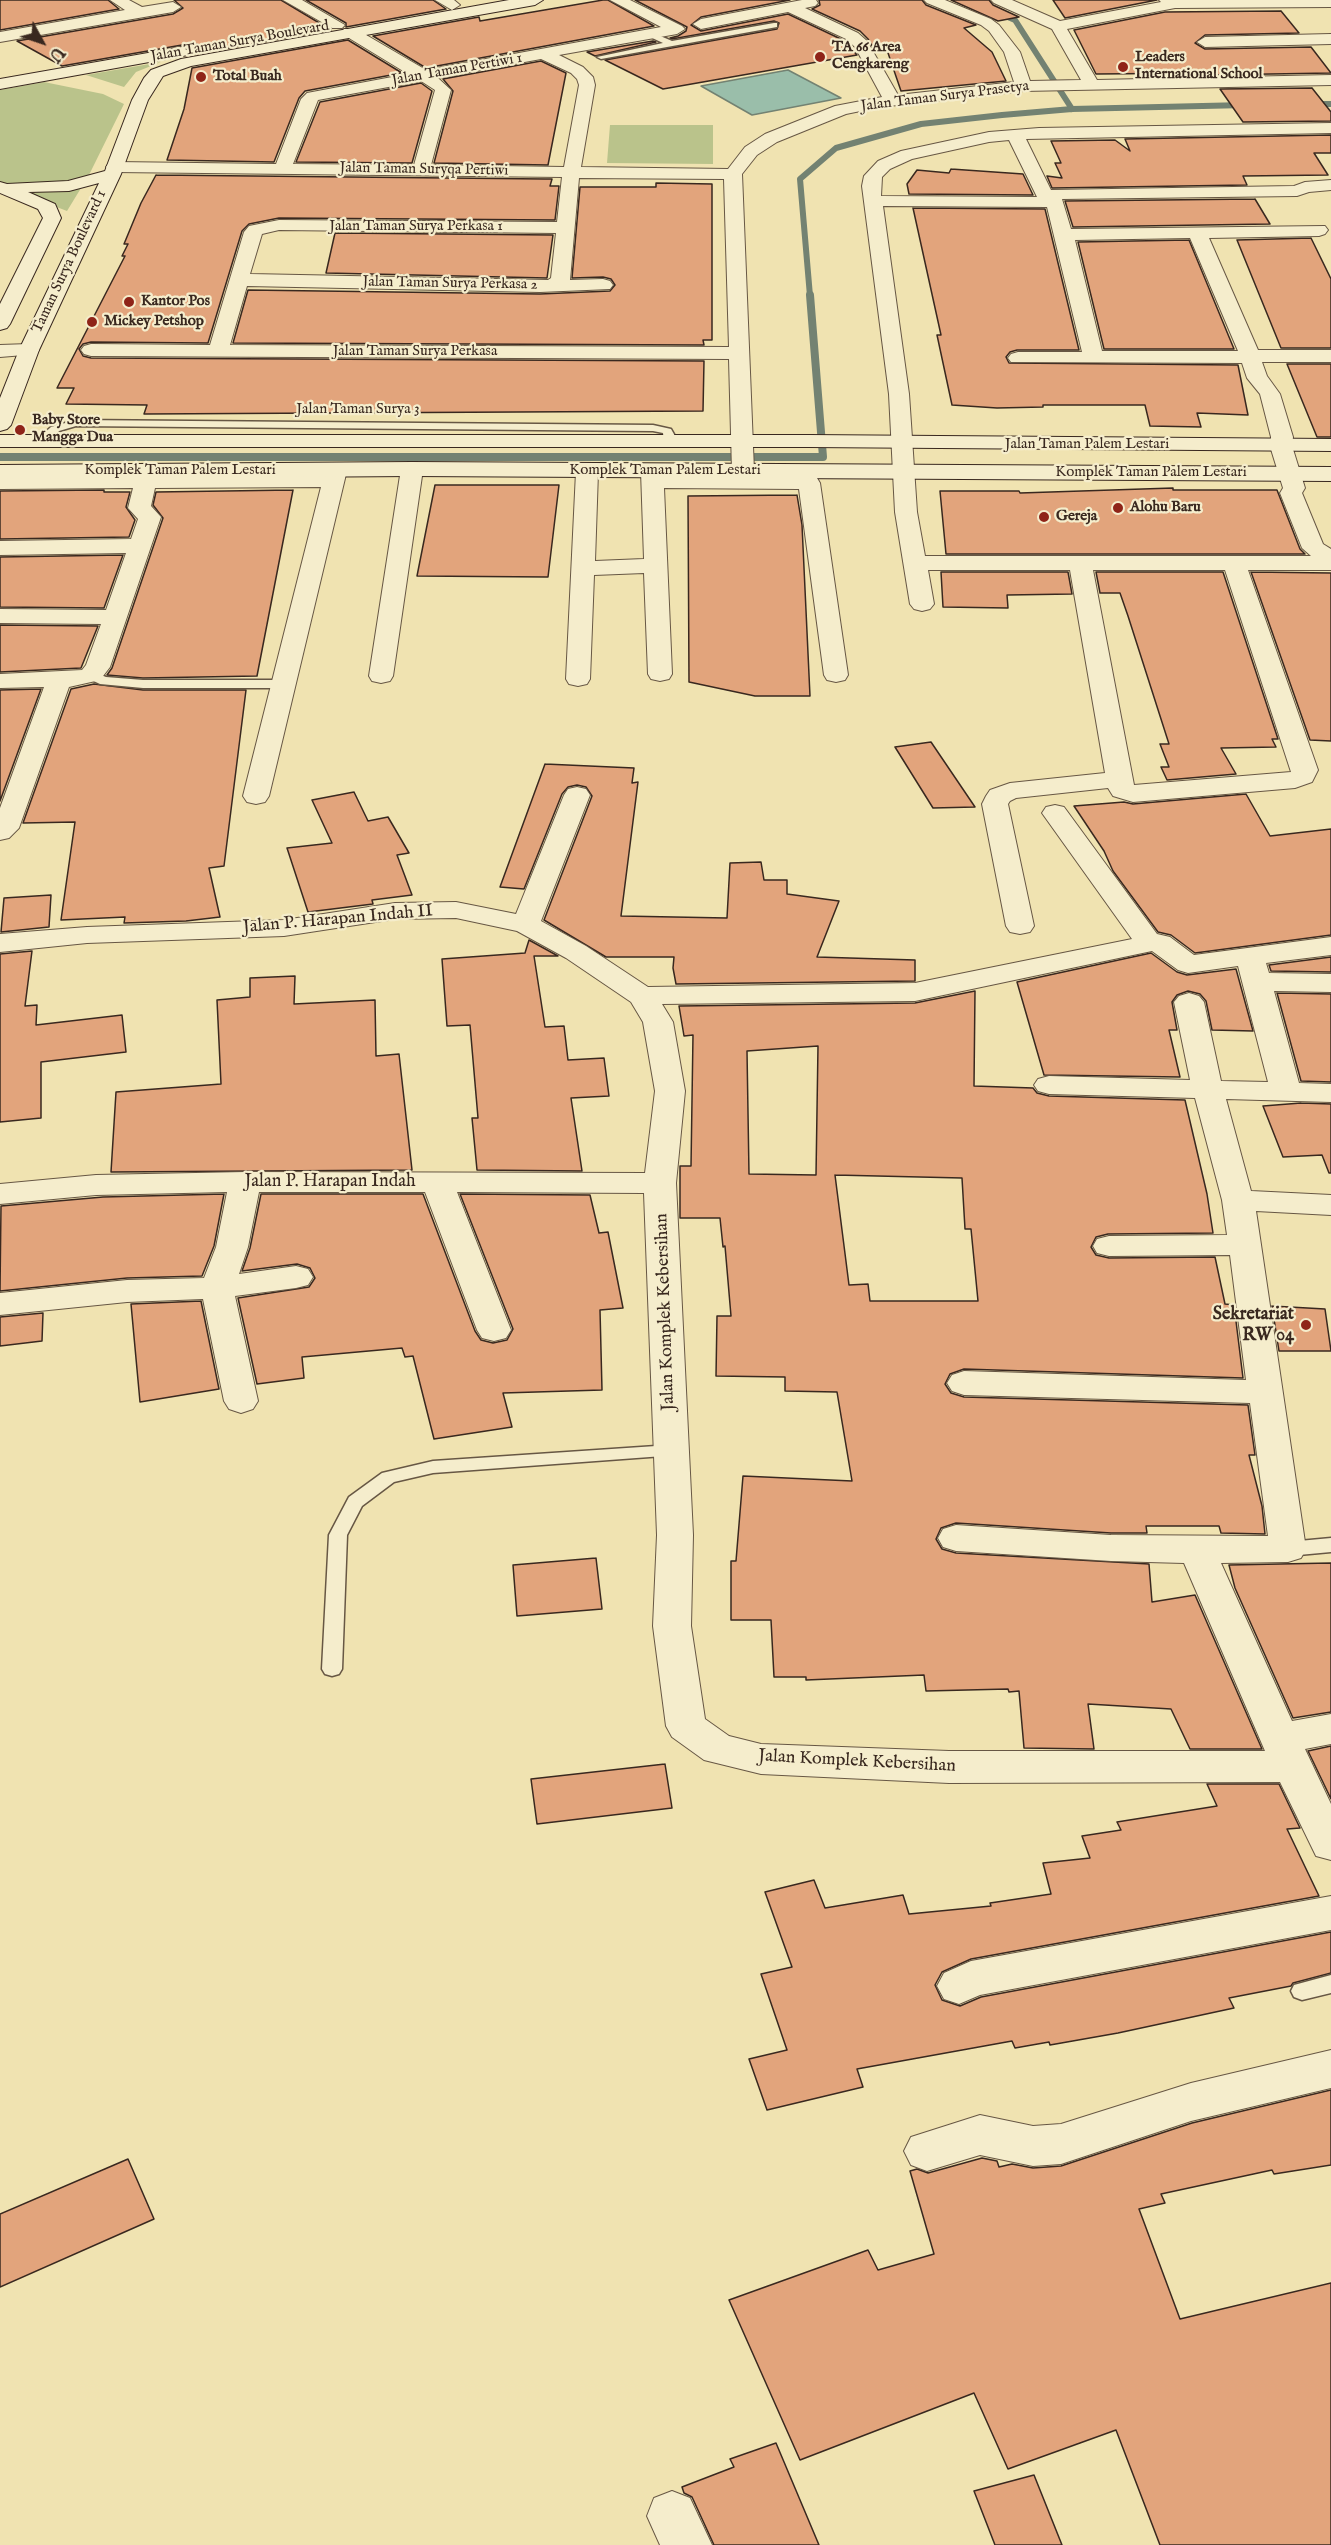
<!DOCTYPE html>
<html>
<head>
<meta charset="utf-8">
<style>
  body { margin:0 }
  #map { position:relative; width:1331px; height:2545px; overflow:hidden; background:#f0e3b1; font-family:"IM FELL English",serif }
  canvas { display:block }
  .north { position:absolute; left:12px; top:12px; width:60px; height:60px; -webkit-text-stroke:4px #f5edcc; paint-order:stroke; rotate:130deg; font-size:16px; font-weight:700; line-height:24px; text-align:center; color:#39281f }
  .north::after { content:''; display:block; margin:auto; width:21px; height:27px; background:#39281f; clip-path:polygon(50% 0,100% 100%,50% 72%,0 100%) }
</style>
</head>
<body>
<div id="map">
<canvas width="1331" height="2545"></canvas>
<div class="north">U</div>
</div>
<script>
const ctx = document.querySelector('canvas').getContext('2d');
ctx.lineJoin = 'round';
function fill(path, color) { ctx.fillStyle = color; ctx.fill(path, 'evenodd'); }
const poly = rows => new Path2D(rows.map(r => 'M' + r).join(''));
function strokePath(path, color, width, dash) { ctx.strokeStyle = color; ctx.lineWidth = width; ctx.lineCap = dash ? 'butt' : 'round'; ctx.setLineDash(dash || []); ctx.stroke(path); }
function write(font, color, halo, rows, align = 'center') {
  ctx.font = font + ' "IM FELL English",serif'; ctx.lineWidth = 4.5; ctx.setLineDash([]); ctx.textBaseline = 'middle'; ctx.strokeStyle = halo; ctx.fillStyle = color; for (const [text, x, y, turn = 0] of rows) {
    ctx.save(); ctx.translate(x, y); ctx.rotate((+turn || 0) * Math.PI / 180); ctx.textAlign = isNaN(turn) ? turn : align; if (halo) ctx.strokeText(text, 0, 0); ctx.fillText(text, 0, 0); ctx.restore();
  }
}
const green = poly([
  [161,62,136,72,124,87,86,75],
  [44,82,103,94,124,104,89,175,67,211,0,185,0,90],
  [610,125,713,125,713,164,607,163]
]);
const water = poly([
  [788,70,841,98,752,115,701,86,788,70]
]);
const streamFar1 = poly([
  [967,0,1015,20,1072,109],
  [1308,104,1331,104],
  [810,296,800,179,836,148,921,124,1002,115,1072,109,1246,105]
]);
const stream = poly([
  [0,457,823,457,810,295]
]);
const building = poly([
  [0,0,108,0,119,9,0,30,0,0],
  [174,0,281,0,331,30,195,54,197,44,182,45,62,66,17,41,173,14,183,8,174,0],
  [306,0,433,0,446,9,346,27,346,23,306,0],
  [603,0,608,0,654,26,426,68,373,36,479,17,480,21,603,0],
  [635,0,790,0,701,17,691,25,701,31,788,14,845,41,857,55,663,89,605,60,777,29,779,23,774,21,672,39,670,38,678,36,686,31,687,27,635,0],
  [819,0,922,0,926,5,976,25,964,28,992,52,1006,81,901,91,887,50,876,52,868,39,860,31,812,9,820,5,819,0],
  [951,0,989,0,993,5,1019,17,998,21,951,0],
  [1053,0,1157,0,1065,18,1053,0],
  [1281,11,1299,33,1205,35,1195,43,1205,49,1311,47,1331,73,1210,75,1208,73,1096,74,1074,30,1165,12,1281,11],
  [348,40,402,73,305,91,299,98,274,162,167,160,184,109,192,68,348,40],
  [653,41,656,42,595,56,587,52,653,41],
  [541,61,566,73,548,165,434,163,453,91,443,79,541,61],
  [421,83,432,91,412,163,296,162,320,102,421,83],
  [1312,88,1331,112,1331,121,1243,122,1220,89,1312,88],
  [1331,135,1331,153,1314,153,1328,175,1243,176,1247,185,1052,188,1047,176,1062,178,1055,163,1061,163,1051,141,1115,140,1130,151,1125,139,1331,135],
  [951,169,1023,174,1033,195,909,194,907,184,917,170,949,173,951,169],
  [156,175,545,179,552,179,550,186,559,186,555,220,279,218,249,224,242,231,208,343,91,342,83,344,79,349,83,356,91,358,704,361,703,411,144,414,147,405,66,404,74,388,57,388,125,256,122,256,128,244,124,244,141,203,156,175],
  [656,183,712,184,712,340,703,340,704,345,233,343,248,290,540,294,610,291,615,285,611,279,603,277,572,278,580,187,656,187,656,183],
  [1255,199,1270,224,1073,227,1065,201,1255,199],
  [913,208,1045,209,1079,350,1017,350,1010,352,1006,357,1009,363,1238,365,1248,415,1197,413,1201,427,1150,426,1145,405,1043,405,1043,407,997,408,952,405,937,335,941,335,913,208],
  [335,233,553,235,547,278,326,273,335,233],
  [1311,238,1331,279,1331,348,1281,348,1237,240,1311,238],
  [1189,240,1234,349,1104,349,1078,242,1189,240],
  [1287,364,1331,364,1331,437,1317,437,1287,364],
  [435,485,559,485,548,577,417,576,435,485],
  [1173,488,1173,490,1277,490,1300,549,1305,554,946,554,940,491,1019,491,1020,493,1173,488],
  [104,490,104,492,130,492,126,507,135,520,129,537,0,539,0,491,104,490],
  [293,490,257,676,143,678,107,675,112,668,163,518,153,505,156,492,293,490],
  [797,495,802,525,810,696,755,696,689,682,688,496,797,495],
  [123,555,104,608,0,607,0,557,123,555],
  [941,572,1068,572,1072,594,1007,595,1008,608,943,607,941,572],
  [1096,572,1223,572,1278,739,1272,739,1276,747,1221,748,1236,774,1167,780,1161,767,1169,767,1160,744,1169,744,1128,616,1120,593,1100,593,1096,572],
  [1251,572,1331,573,1331,741,1310,740,1251,572],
  [0,625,98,626,81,668,0,672,0,625],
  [94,684,143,690,246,690,224,866,209,868,220,917,186,921,124,923,125,917,61,920,75,822,23,823,71,689,94,684],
  [41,689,0,801,0,690,41,689],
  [931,742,975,807,933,808,895,747,931,742],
  [545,764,634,768,632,783,638,782,621,916,727,918,730,863,761,862,764,880,787,880,787,894,839,901,817,957,915,960,915,981,676,984,673,968,674,957,606,957,544,920,592,796,586,787,577,785,568,787,562,794,524,889,500,887,545,764],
  [354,792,368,821,388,817,409,853,397,855,412,895,372,900,373,904,308,912,287,848,332,843,312,800,354,792],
  [1246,794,1270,836,1331,829,1331,935,1195,953,1171,935,1158,932,1113,871,1104,851,1074,806,1124,802,1133,804,1246,794],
  [51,895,49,927,1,932,4,898,51,895],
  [529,940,558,956,534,956,545,1027,564,1026,568,1060,604,1058,609,1096,571,1098,582,1171,477,1170,472,1118,478,1118,470,1025,447,1026,442,959,525,953,529,940],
  [32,951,25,1006,37,1005,36,1025,122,1015,126,1052,41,1062,41,1118,0,1122,0,954,32,951],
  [1151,953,1177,972,1187,975,1236,969,1253,1031,1212,1030,1206,1001,1200,994,1188,991,1177,995,1172,1002,1177,1030,1169,1030,1180,1077,1044,1075,1017,982,1151,953],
  [1331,957,1331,972,1271,971,1269,965,1331,957],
  [295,976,294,1004,375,1000,376,1056,399,1054,412,1170,111,1172,116,1092,221,1084,217,1000,250,997,250,978,295,976],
  [975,991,974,1086,1033,1088,1037,1093,1049,1096,1185,1100,1207,1194,1213,1233,1108,1234,1096,1237,1091,1247,1096,1255,1109,1258,1215,1257,1225,1304,1234,1305,1243,1378,964,1369,950,1374,945,1384,951,1393,964,1397,1248,1405,1255,1455,1249,1455,1262,1506,1265,1534,1221,1533,1219,1526,1146,1526,1147,1533,1111,1533,956,1523,941,1528,936,1539,942,1549,956,1553,1149,1564,1152,1602,1195,1595,1262,1749,1190,1749,1171,1709,1088,1704,1094,1749,1024,1748,1019,1691,1009,1692,1008,1689,926,1691,924,1675,806,1680,806,1677,774,1677,771,1620,731,1620,731,1561,736,1561,743,1476,852,1481,837,1392,785,1391,785,1377,716,1376,717,1316,731,1316,725,1246,723,1247,720,1218,680,1218,680,1166,691,1166,693,1035,684,1036,679,1006,915,1003,975,991],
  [818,1046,816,1175,749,1174,747,1051,818,1046],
  [835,1175,962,1178,965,1229,971,1229,978,1301,870,1301,868,1284,849,1285,835,1175],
  [1277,993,1331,994,1331,1082,1301,1081,1277,993],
  [1301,1103,1331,1104,1331,1173,1329,1173,1322,1155,1283,1157,1263,1106,1301,1103],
  [224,1194,214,1246,202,1276,127,1278,0,1291,1,1206,103,1197,224,1194],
  [261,1194,423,1194,475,1331,481,1340,493,1343,507,1340,513,1329,460,1194,590,1195,599,1233,608,1232,623,1308,600,1310,602,1390,503,1393,512,1427,434,1439,413,1356,405,1357,402,1348,302,1357,304,1378,257,1384,238,1298,309,1287,315,1278,310,1268,297,1264,242,1271,250,1248,261,1194],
  [201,1301,219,1389,140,1402,131,1304,201,1301],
  [1272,1306,1325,1309,1331,1351,1279,1351,1272,1306],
  [43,1313,42,1341,0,1346,0,1317,43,1313],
  [596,1558,602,1609,517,1616,513,1565,596,1558],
  [1331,1563,1331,1712,1293,1718,1235,1588,1229,1565,1331,1563],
  [1331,1746,1331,1799,1308,1751,1331,1746],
  [665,1764,672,1808,537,1824,531,1779,665,1764],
  [1207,1784,1279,1784,1300,1828,1287,1829,1319,1896,971,1959,942,1972,935,1985,942,2000,960,2006,981,1997,1331,1932,1331,1973,1293,1983,1291,1986,1229,1998,1234,2008,1118,2033,1050,2045,1049,2042,1015,2048,1012,2041,857,2069,863,2087,767,2110,749,2059,787,2050,761,1974,792,1967,765,1892,814,1880,825,1908,903,1895,909,1914,991,1906,990,1903,1051,1894,1043,1863,1090,1858,1082,1836,1121,1830,1117,1822,1217,1806,1207,1784],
  [1331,2090,1331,2165,1274,2174,1272,2170,1161,2194,1165,2203,1139,2209,1180,2319,1331,2283,1331,2545,1160,2545,1116,2430,1008,2469,974,2393,800,2460,729,2300,868,2250,878,2270,934,2254,910,2171,917,2169,928,2173,982,2158,997,2161,999,2167,1012,2164,1033,2168,1061,2166,1192,2123,1331,2090],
  [128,2159,154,2219,0,2287,0,2214,128,2159],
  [776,2443,819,2545,714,2545,692,2497,684,2493,682,2487,734,2467,730,2459,776,2443],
  [1034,2475,1062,2545,995,2545,974,2491,1034,2475]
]);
const lane = poly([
  [774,23,777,23,777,27,601,59,597,57,663,43,648,36,648,32,651,32,672,41,774,23],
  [76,420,653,425,671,429,675,436,674,442,669,445,664,442,663,433,653,431,76,426,59,431,50,439,49,444,41,444,40,442,41,436,51,427,76,420],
  [91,671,106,677,143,680,282,680,288,684,282,688,143,688,100,684,87,678,85,675,91,671],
  [671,1445,677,1447,680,1451,677,1455,433,1473,394,1482,362,1506,347,1535,342,1669,339,1674,332,1676,325,1674,322,1669,329,1535,349,1497,382,1473,433,1461,671,1445],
  [1331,1538,1331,1552,1288,1556,1281,1554,1279,1549,1281,1544,1288,1542,1331,1538],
  [1331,1975,1331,1993,1302,2000,1294,1997,1291,1991,1294,1985,1331,1975]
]);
const street = poly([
  [110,0,129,0,142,7,173,2,181,7,173,12,0,42,0,32,125,10,110,0],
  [283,0,302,0,345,25,342,28,332,28,283,0],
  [435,0,454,0,460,5,452,10,435,0],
  [610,0,630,0,682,26,685,29,677,34,559,55,583,67,593,77,595,85,581,167,728,169,745,147,765,134,835,106,882,97,855,47,846,39,788,12,701,29,693,24,701,19,802,0,816,0,818,3,815,6,805,8,858,33,867,41,898,95,1014,82,1004,52,989,31,981,25,927,3,924,0,945,0,991,19,999,25,1020,52,1030,81,1081,80,1052,29,994,3,991,0,1012,0,1060,21,1161,2,1159,0,1331,0,1331,7,1175,8,1067,29,1097,80,1331,75,1331,85,1023,91,880,107,846,114,777,142,757,155,742,174,754,471,750,476,809,476,817,478,820,483,848,675,845,680,836,682,827,680,824,675,799,489,664,488,672,674,669,679,660,681,651,679,648,674,644,573,594,575,590,679,587,684,578,686,569,684,566,679,576,472,579,467,587,465,595,467,598,472,595,561,644,559,641,471,644,466,652,464,660,466,663,475,735,475,732,471,729,359,91,356,84,354,81,350,84,346,91,344,210,345,244,232,249,226,279,220,557,222,562,177,115,172,109,171,106,167,109,163,115,162,276,164,301,99,307,93,408,74,344,35,342,32,344,29,356,29,426,70,661,27,610,0],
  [541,59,571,73,577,79,579,85,564,167,431,165,451,90,438,78,541,59],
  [421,81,435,90,414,165,293,164,318,100,421,81],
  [579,178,724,179,729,347,230,345,247,286,540,292,610,289,613,285,610,281,603,279,570,280,579,178],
  [279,230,556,233,551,278,548,280,250,274,262,234,279,230],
  [1331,34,1331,44,1205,47,1197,42,1205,37,1331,34],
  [1331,123,1331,133,1026,139,1051,190,1294,186,1305,182,1331,180,1331,190,1309,192,1297,196,1062,199,1071,229,1325,226,1328,230,1325,234,1319,236,1209,238,1258,350,1331,350,1331,362,1262,362,1267,376,1280,394,1293,437,1292,446,1305,488,1302,493,1323,544,1331,549,1331,570,1248,570,1318,770,1312,782,1295,788,1133,802,1113,796,1108,788,1016,798,1010,801,1008,804,1034,926,1030,932,1020,934,1010,932,1006,926,982,804,986,796,990,790,1010,783,1105,773,1070,570,928,570,934,604,930,609,922,611,914,609,910,604,895,512,889,394,862,186,864,176,878,161,901,151,989,132,1039,128,1331,123],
  [1009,140,1037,197,881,196,882,177,890,169,912,159,989,142,1009,140],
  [883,206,1047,207,1082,352,1018,352,1011,354,1008,358,1011,362,1242,363,1247,378,1260,394,1271,437,1270,446,1283,488,1280,493,1302,548,1311,556,925,556,917,512,909,394,883,206],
  [1190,238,1238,351,1102,351,1075,240,1190,238],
  [1093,570,1225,570,1291,772,1134,785,1093,570],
  [29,344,36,346,39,350,36,354,0,357,0,345,29,344],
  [412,462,420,464,423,469,393,676,390,681,381,683,372,681,369,676,401,469,404,464,412,462],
  [336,463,344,465,347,470,269,796,265,802,256,804,247,802,243,796,321,487,155,488,151,506,161,517,110,667,100,680,69,687,19,828,9,838,0,840,0,808,44,687,0,688,0,674,82,670,86,665,101,624,0,623,0,609,106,610,126,553,0,555,0,541,131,539,138,519,128,508,133,488,0,489,0,475,324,473,328,465,336,463],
  [577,787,586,789,590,795,541,921,586,946,648,987,915,983,1132,939,1042,813,1046,807,1055,805,1064,807,1157,934,1170,937,1194,955,1331,937,1331,955,1266,963,1269,973,1331,974,1331,992,1274,991,1299,1083,1331,1084,1331,1102,1226,1099,1251,1191,1331,1195,1331,1215,1256,1211,1306,1549,1301,1558,1288,1562,1221,1563,1292,1721,1331,1714,1331,1744,1305,1749,1331,1804,1331,1860,1316,1856,1280,1782,949,1783,761,1774,704,1760,672,1737,666,1726,653,1626,657,1535,644,1193,457,1192,511,1330,506,1338,494,1341,482,1338,477,1330,425,1192,259,1192,248,1247,239,1274,296,1266,308,1269,313,1277,308,1285,296,1288,235,1296,258,1401,253,1409,241,1413,229,1409,224,1401,203,1299,127,1302,0,1315,0,1293,127,1280,204,1278,216,1247,227,1192,96,1195,0,1204,0,1184,96,1175,245,1172,645,1173,655,1091,643,1022,631,1002,566,958,517,931,456,918,395,919,284,936,87,943,0,952,0,934,87,927,284,920,395,903,456,902,516,914,564,795,568,789,577,787],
  [1152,951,1178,970,1188,973,1238,966,1268,1082,1221,1081,1204,1002,1199,996,1189,993,1179,996,1174,1002,1190,1080,1049,1076,1038,1079,1034,1085,1038,1091,1049,1094,1195,1098,1222,1200,1227,1235,1109,1236,1097,1239,1093,1246,1097,1253,1109,1256,1230,1255,1246,1380,964,1371,952,1375,947,1383,952,1391,964,1395,1250,1403,1268,1536,1111,1535,956,1525,943,1529,938,1538,943,1547,956,1551,1111,1561,1184,1563,1265,1751,949,1751,761,1744,729,1736,705,1719,691,1626,693,1535,676,1183,685,1091,673,1022,662,1004,915,1001,1152,951],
  [1331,1896,1331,1930,980,1995,959,2004,944,1999,937,1986,944,1973,971,1961,1331,1896],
  [1331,2050,1331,2088,1191,2121,1061,2164,1033,2166,980,2155,927,2171,911,2165,904,2151,911,2137,980,2115,1033,2126,1061,2124,1191,2083,1331,2050],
  [672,2491,690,2498,712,2545,660,2545,647,2516,654,2498,672,2491]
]);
const secondary = poly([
  [509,0,543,0,535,5,191,66,163,76,148,100,121,174,39,350,11,425,7,429,0,431,0,398,19,350,99,183,69,191,28,192,55,204,61,218,10,324,7,328,0,330,0,304,43,218,38,209,0,193,0,182,7,184,68,181,105,171,132,100,144,78,151,70,181,59,509,0],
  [182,47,190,52,188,55,0,89,0,79,182,47],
  [0,435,809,435,1331,439,1331,451,809,447,0,447,0,435],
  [412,462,1331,467,1331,481,412,476,0,479,0,465,412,462]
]);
const markers = [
  [820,57,6,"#8f2418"],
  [1123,67,6,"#8f2418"],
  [201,77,6,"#8f2418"],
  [129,302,6,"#8f2418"],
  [92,322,6,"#8f2418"],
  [20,430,6,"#8f2418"],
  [1118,508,6,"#8f2418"],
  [1044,517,6,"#8f2418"],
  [1306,1325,6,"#8f2418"]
];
const farStreetnames = [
  ["Jalan Taman Surya Boulevard",240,42,-10],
  ["Jalan Taman Pertiwi 1",457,70,-10],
  ["Jalan Taman Surya Prasetya",945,97,-7],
  ["Jalan Taman Suryqa Pertiwi",424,170,1],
  ["Jalan Taman Surya Perkasa 1",416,227],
  ["Taman Surya Boulevard 1",70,262,-65],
  ["Jalan Taman Surya Perkasa 2",450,284,1],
  ["Jalan Taman Surya Perkasa",415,352],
  ["Jalan Taman Surya 3",358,410],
  ["Jalan Taman Palem Lestari",1087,445],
  ["Komplek Taman Palem Lestari",180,471],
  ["Komplek Taman Palem Lestari",665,471],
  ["Komplek Taman Palem Lestari",1151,473]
];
const farPoinames = [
  ["TA 66 Area",832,48],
  ["Cengkareng",832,65],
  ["Leaders",1135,58],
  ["International School",1135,75],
  ["Total Buah",213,77],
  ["Kantor Pos",141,302],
  ["Mickey Petshop",104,322],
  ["Baby Store",32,421],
  ["Mangga Dua",32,438],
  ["Alohu Baru",1130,508],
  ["Gereja",1056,517]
];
const streetNames = [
  ["Jalan P. Harapan Indah II",338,920,-5],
  ["Jalan P. Harapan Indah",330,1182],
  ["Jalan Komplek Kebersihan",666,1312,-92],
  ["Jalan Komplek Kebersihan",857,1762,3]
];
const poiNames = [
  ["Sekretariat",1294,1315],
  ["RW 04",1294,1336]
];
fill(green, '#bac38b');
fill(water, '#9abeaa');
strokePath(water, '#738272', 1.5);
strokePath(streamFar1, '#738272', 6);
strokePath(stream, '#738272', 8);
fill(building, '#e2a47c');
strokePath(building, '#39281f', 1.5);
strokePath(lane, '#675744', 3);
strokePath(street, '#675744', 2);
strokePath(secondary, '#39281f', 2);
fill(lane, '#f5edcc');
fill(street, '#f5edcc');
fill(secondary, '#f5edcc');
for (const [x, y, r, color] of markers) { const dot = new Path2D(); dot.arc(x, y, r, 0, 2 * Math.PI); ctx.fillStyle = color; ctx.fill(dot); strokePath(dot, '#f5edcc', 2); }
write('15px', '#39281f', '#f5edcc', farStreetnames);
write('bold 15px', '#39281f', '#f5edcc', farPoinames, 'left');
write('18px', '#39281f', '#f5edcc', streetNames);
write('bold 18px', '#39281f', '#f5edcc', poiNames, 'right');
</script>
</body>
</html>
